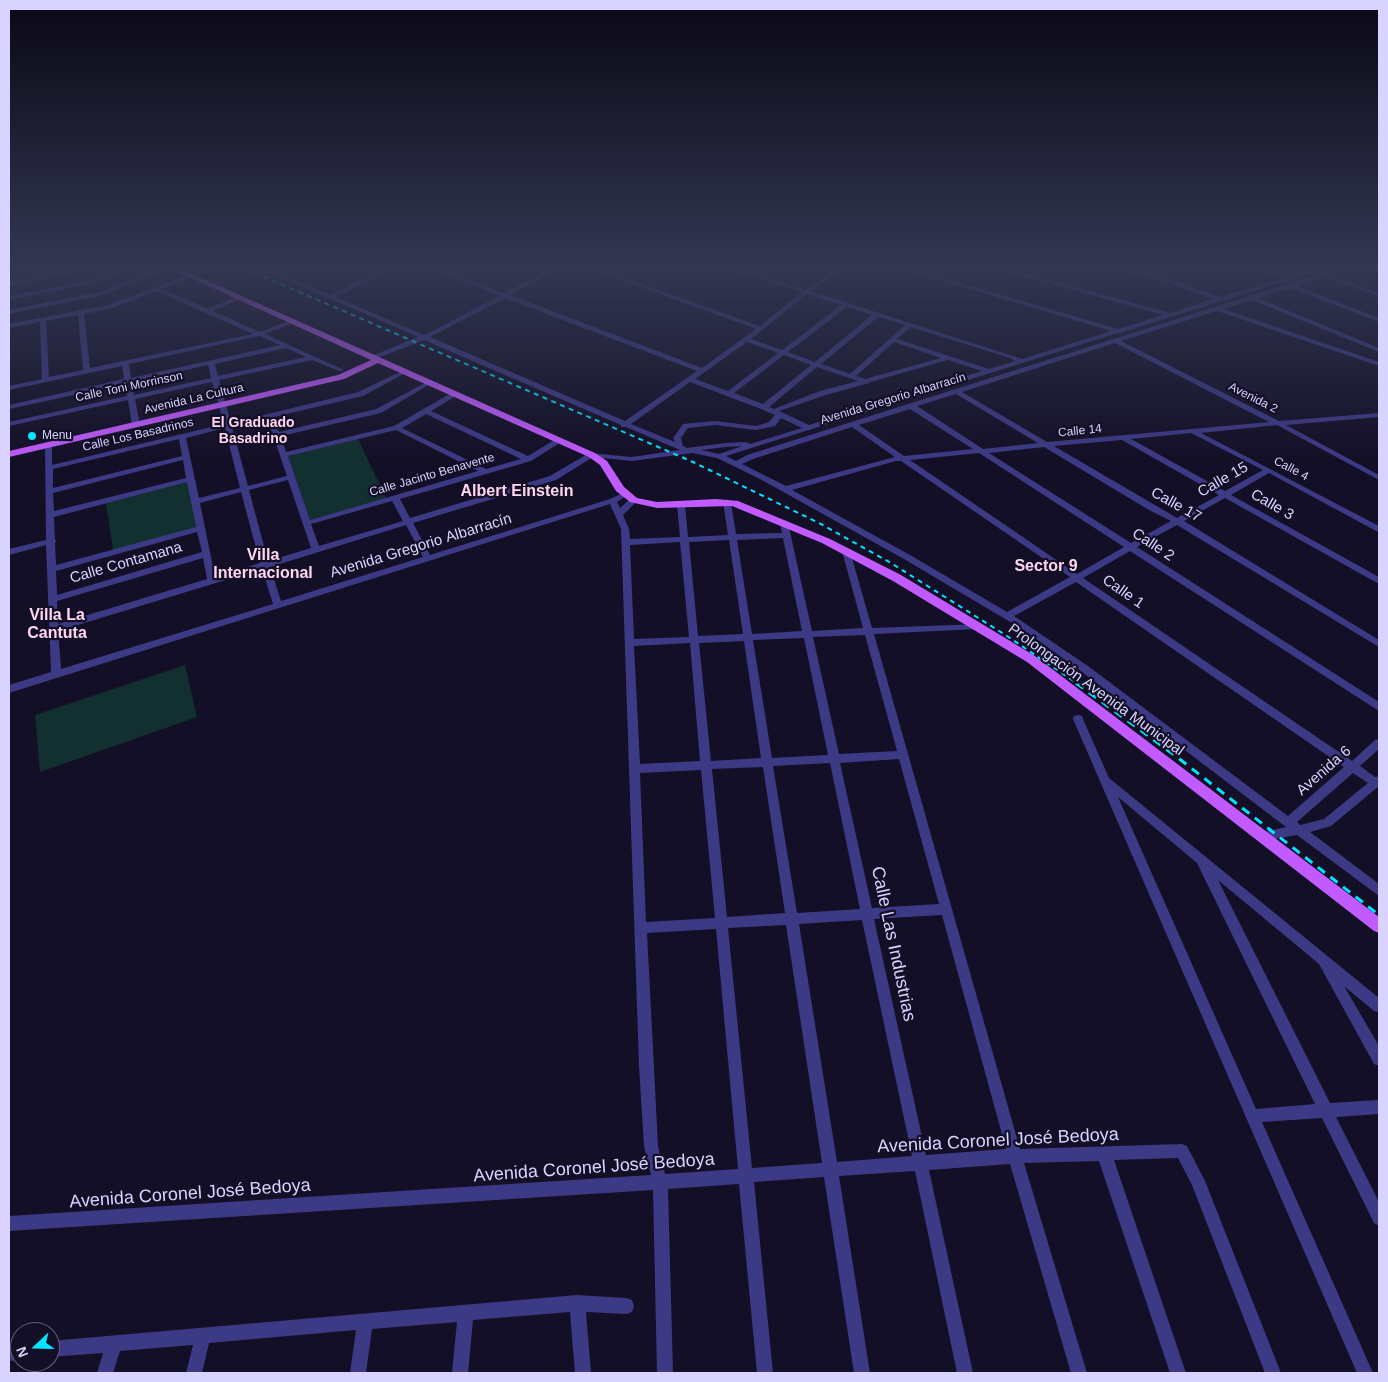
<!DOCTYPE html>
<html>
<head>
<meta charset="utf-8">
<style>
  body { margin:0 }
  #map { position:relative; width:1388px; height:1382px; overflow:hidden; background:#130f26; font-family:Arial,sans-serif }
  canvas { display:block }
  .frame { position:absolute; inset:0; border:10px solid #d9d4ff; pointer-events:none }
  .north { position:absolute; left:10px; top:1322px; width:50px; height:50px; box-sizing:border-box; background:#130f26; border:1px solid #625e7d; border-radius:50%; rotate:249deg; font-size:14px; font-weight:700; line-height:20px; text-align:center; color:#d9d4ff }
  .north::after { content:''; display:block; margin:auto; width:18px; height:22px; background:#00e5ff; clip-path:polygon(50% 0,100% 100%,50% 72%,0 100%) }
</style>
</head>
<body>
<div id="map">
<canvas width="1388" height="1382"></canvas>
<div class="frame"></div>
<div class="north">N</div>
</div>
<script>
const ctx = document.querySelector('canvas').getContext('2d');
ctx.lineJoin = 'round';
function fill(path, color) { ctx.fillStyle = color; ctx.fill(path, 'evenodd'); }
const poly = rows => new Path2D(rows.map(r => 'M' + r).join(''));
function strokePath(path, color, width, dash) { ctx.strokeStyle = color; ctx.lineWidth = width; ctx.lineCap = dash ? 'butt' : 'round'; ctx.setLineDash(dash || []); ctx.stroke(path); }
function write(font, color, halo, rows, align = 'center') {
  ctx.font = font + ' Arial,sans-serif'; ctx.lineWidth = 4.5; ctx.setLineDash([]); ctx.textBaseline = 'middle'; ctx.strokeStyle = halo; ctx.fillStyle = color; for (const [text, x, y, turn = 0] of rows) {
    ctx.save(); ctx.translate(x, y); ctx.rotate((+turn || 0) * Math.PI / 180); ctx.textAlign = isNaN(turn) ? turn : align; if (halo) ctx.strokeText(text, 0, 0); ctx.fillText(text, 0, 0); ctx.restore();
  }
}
const green = poly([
  [358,439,386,498,310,520,288,456],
  [188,481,196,528,113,550,106,503],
  [185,665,197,717,40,772,35,715]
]);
const minor = poly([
  [75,269,90,269,9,286,9,282,75,269],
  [121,269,131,269,90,284,9,300,9,296,87,281,121,269],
  [159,269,169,269,103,295,9,314,9,310,99,292,159,269],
  [262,269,271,269,330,295,383,269,392,269,336,297,424,335,500,296,431,269,441,269,504,293,550,269,558,269,510,295,702,368,756,329,591,269,601,269,760,326,802,292,731,269,742,269,805,290,835,269,843,269,811,291,1022,359,1111,331,903,269,914,269,1118,329,1163,315,997,269,1009,269,1170,313,1213,299,1141,274,1116,269,1141,269,1220,297,1284,278,1260,269,1271,269,1290,276,1309,269,1320,269,1293,279,1123,332,1122,333,1118,333,726,456,736,461,747,455,1335,269,1346,269,1331,275,1379,293,1379,297,1377,296,1325,276,1297,286,1379,318,1379,322,1291,288,1258,298,1379,348,1379,352,1252,300,1224,309,1379,362,1379,366,1217,311,1121,341,1279,421,1379,413,1379,417,1286,425,1379,475,1379,480,1277,425,1201,433,1379,526,1379,532,1376,531,1269,473,1231,495,1379,577,1379,584,1225,498,1184,521,1379,640,1379,647,1177,525,1137,547,1379,702,1379,711,1130,551,1083,578,1352,761,1375,740,1379,739,1379,749,1360,766,1375,777,1379,776,1379,786,1331,826,1310,832,1379,884,1379,896,1297,835,1263,841,1259,839,1257,836,1259,833,1286,827,1082,672,1022,629,904,559,760,479,717,458,692,453,632,461,593,457,556,480,413,523,430,555,610,499,625,492,629,494,617,502,620,508,631,498,637,498,638,500,623,515,629,529,630,539,680,537,677,505,681,502,685,505,688,537,728,535,723,502,727,499,731,502,736,534,782,533,780,523,781,521,784,520,788,523,812,631,863,628,842,551,846,548,850,551,872,628,981,624,983,626,978,629,874,634,1020,1149,1182,1144,1187,1146,1205,1181,1281,1373,1265,1373,1192,1185,1178,1158,1114,1160,1186,1373,1170,1373,1099,1161,1024,1163,1087,1373,1071,1373,1010,1164,929,1170,973,1373,957,1373,915,1171,839,1176,870,1373,854,1373,824,1177,754,1182,773,1373,757,1373,739,1184,668,1189,673,1373,657,1373,653,1190,9,1231,9,1216,651,1175,644,1146,639,1066,621,529,610,504,9,693,9,685,51,672,46,545,9,555,9,549,46,540,45,443,48,443,52,445,52,465,224,424,212,382,135,399,140,425,136,427,132,425,128,400,9,426,9,422,127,396,125,384,9,409,9,405,124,379,122,366,9,390,9,386,42,379,40,322,9,328,9,324,108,305,189,274,192,276,191,277,162,289,208,309,236,297,240,297,240,299,213,311,260,332,289,321,293,321,293,323,265,334,344,370,339,371,312,360,219,380,231,423,358,392,402,371,407,372,363,396,274,417,279,432,376,409,427,382,432,383,381,413,281,436,286,452,394,426,453,392,457,394,456,396,431,411,528,456,556,439,562,439,563,441,531,461,400,499,410,518,550,476,589,453,632,457,680,450,626,427,621,427,621,425,424,340,383,356,368,358,368,356,379,353,418,337,262,269],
  [156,291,253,334,90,368,84,314,112,308,156,291],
  [807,294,841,305,782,350,751,339,807,294],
  [505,298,697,371,625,421,430,337,505,298],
  [847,307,872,315,815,362,788,352,847,307],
  [78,315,83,370,49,377,46,321,78,315],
  [878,317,905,325,850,374,821,364,878,317],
  [911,327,1010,358,1015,361,989,369,897,339,911,327],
  [259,336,280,345,131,378,129,364,259,336],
  [747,342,778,353,728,391,695,379,747,342],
  [894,342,941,358,865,379,856,376,894,342],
  [1115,343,1269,422,1047,442,962,392,1115,343],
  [286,348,306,357,218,376,215,364,286,348],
  [784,355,811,365,763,404,734,393,784,355],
  [948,360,982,371,809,425,779,411,826,395,869,383,870,382,948,360],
  [208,365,211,378,134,395,132,382,208,365],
  [817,367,858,381,820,391,774,409,769,407,817,367],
  [690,382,761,409,775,415,769,422,756,426,715,421,683,424,673,438,675,442,631,424,690,382],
  [956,394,1038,443,983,449,917,406,956,394],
  [910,409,973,449,904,456,859,425,910,409],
  [426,414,521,459,486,469,402,428,426,414],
  [267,418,287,476,248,486,232,427,267,418],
  [781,418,802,428,750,444,746,442,725,443,687,448,683,446,681,438,688,428,715,425,756,430,775,426,781,418],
  [852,427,895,457,786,486,742,464,753,459,852,427],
  [225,428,240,488,199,498,186,438,225,428],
  [396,430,478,471,310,520,288,456,396,430],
  [1191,433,1263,470,1225,491,1131,439,1191,433],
  [179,439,182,456,53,488,53,469,179,439],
  [1122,440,1219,495,1177,518,1054,446,1122,440],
  [742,446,719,454,701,450,725,447,742,446],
  [1044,447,1149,510,1171,521,1131,543,989,453,1044,447],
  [979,453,1124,547,1077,574,910,460,979,453],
  [183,460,186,478,54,511,53,493,183,460],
  [896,461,901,461,1070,577,1007,612,910,555,792,490,896,461],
  [288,480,311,548,268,561,249,490,288,480],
  [187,482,196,527,56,565,55,543,56,541,55,539,54,517,187,482],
  [241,492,260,563,215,577,200,503,241,492],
  [392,501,403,521,319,546,311,524,392,501],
  [406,525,423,557,281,601,270,567,406,525],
  [197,532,202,552,57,595,56,571,197,532],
  [783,538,802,631,752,634,737,540,783,538],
  [729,540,743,634,698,636,689,542,729,540],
  [680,542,689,637,634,639,630,545,680,542],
  [203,558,207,579,58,624,57,601,203,558],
  [262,569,273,604,61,669,58,631,262,569],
  [1076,582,1344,767,1288,816,1088,666,1014,616,1076,582],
  [865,635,897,751,839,754,813,637,865,635],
  [804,638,828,755,772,758,753,640,804,638],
  [744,641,761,758,711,761,699,643,744,641],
  [690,643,700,761,640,764,634,646,690,643],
  [899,759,939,904,872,908,840,763,899,759],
  [830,763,860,909,797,913,773,766,830,763],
  [763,767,785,913,727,917,712,769,763,767],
  [701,770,715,918,646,922,640,773,701,770],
  [1353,773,1368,783,1324,819,1300,825,1297,822,1353,773],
  [942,915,1006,1149,926,1155,874,919,942,915],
  [862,920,912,1156,837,1162,799,924,862,920],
  [786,925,822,1163,752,1168,728,928,786,925],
  [716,929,738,1169,665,1174,658,1146,647,933,716,929],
  [1373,269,1379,269,1379,273,1377,272,1373,269],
  [1078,715,1082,716,1083,719,1109,778,1379,998,1379,1012,1374,1011,1344,986,1379,1046,1379,1066,1374,1064,1319,964,1218,880,1330,1103,1379,1100,1379,1114,1336,1117,1379,1202,1379,1226,1374,1223,1322,1118,1262,1122,1373,1373,1357,1373,1073,719,1074,716,1078,715],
  [1118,797,1197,863,1315,1104,1256,1109,1118,797],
  [577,1295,626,1298,632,1300,634,1306,632,1312,626,1314,586,1312,591,1373,575,1373,570,1312,473,1320,468,1373,452,1373,457,1322,372,1329,366,1373,350,1373,356,1330,209,1343,202,1373,186,1373,193,1345,120,1351,113,1373,97,1373,103,1353,50,1357,50,1341,577,1295],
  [20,1344,20,1360,9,1361,9,1345,20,1344]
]);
const major = poly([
  [171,269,181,269,595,453,607,461,624,487,637,498,657,502,716,499,738,501,830,539,901,575,1035,656,1379,917,1379,933,1374,931,1027,662,893,581,822,543,732,506,657,508,630,502,616,491,600,465,589,457,378,363,344,379,9,457,9,451,338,375,371,360,171,269]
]);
const railFar1 = poly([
  [246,269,693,462,819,523,891,563,1007,636,1078,684]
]);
const rail = poly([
  [1076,683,1177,757,1379,915]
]);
const markers = [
  [32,436,5,"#00e5ff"]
];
const farStreetnames = [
  ["Calle Toni Morrinson",129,387,-12],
  ["Avenida 2",1253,398,27],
  ["Avenida La Cultura",194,399,-13],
  ["Avenida Gregorio Albarracín",893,399,-17],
  ["Calle 14",1080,431,-6],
  ["Calle Los Basadrinos",138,435,-13],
  ["Calle 4",1291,469,28],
  ["Calle Jacinto Benavente",432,475,-16]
];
const farPoinames = [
  ["Menu",42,436]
];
const farNeighbourhoodnames = [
  ["El Graduado",253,423],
  ["Basadrino",253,439]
];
const streetNames = [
  ["Calle 15",1223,480,-30],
  ["Calle 17",1176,505,29],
  ["Calle 3",1272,505,30],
  ["Calle 2",1153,545,33],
  ["Avenida Gregorio Albarracín",421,546,-17],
  ["Calle Contamana",126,563,-16],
  ["Calle 1",1123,592,35],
  ["Prolongación Avenida Municipal",1096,690,36],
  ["Avenida 6",1324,771,-41]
];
const neighbourhoodNames = [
  ["Albert Einstein",517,492],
  ["Villa",263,556],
  ["Internacional",263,574],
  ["Sector 9",1046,567],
  ["Villa La",57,616],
  ["Cantuta",57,634]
];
const nearStreetnames = [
  ["Calle Las Industrias",893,944,78],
  ["Avenida Coronel José Bedoya",998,1141,-3],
  ["Avenida Coronel José Bedoya",594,1168,-4],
  ["Avenida Coronel José Bedoya",190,1194,-4]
];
fill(green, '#12302f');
fill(minor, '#3d3a85');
fill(major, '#c25bff');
strokePath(railFar1, '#00e5ff', 2, [5, 4.5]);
strokePath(rail, '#00e5ff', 3, [9, 7]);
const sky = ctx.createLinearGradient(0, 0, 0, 463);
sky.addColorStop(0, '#0a0815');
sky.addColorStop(0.58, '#333752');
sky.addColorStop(1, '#33375200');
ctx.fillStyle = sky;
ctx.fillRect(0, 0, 1388, 463);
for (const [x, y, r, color] of markers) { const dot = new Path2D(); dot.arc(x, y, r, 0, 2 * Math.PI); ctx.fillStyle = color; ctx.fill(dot); strokePath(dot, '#130f26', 2); }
write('12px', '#d9d4ff', '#130f26', farStreetnames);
write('12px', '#d9d4ff', '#130f26', farPoinames, 'left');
write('bold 14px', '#ffd6f0', '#130f26', farNeighbourhoodnames);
write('15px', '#d9d4ff', '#130f26', streetNames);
write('bold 16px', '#ffd6f0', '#130f26', neighbourhoodNames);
write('18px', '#d9d4ff', '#130f26', nearStreetnames);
</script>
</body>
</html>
